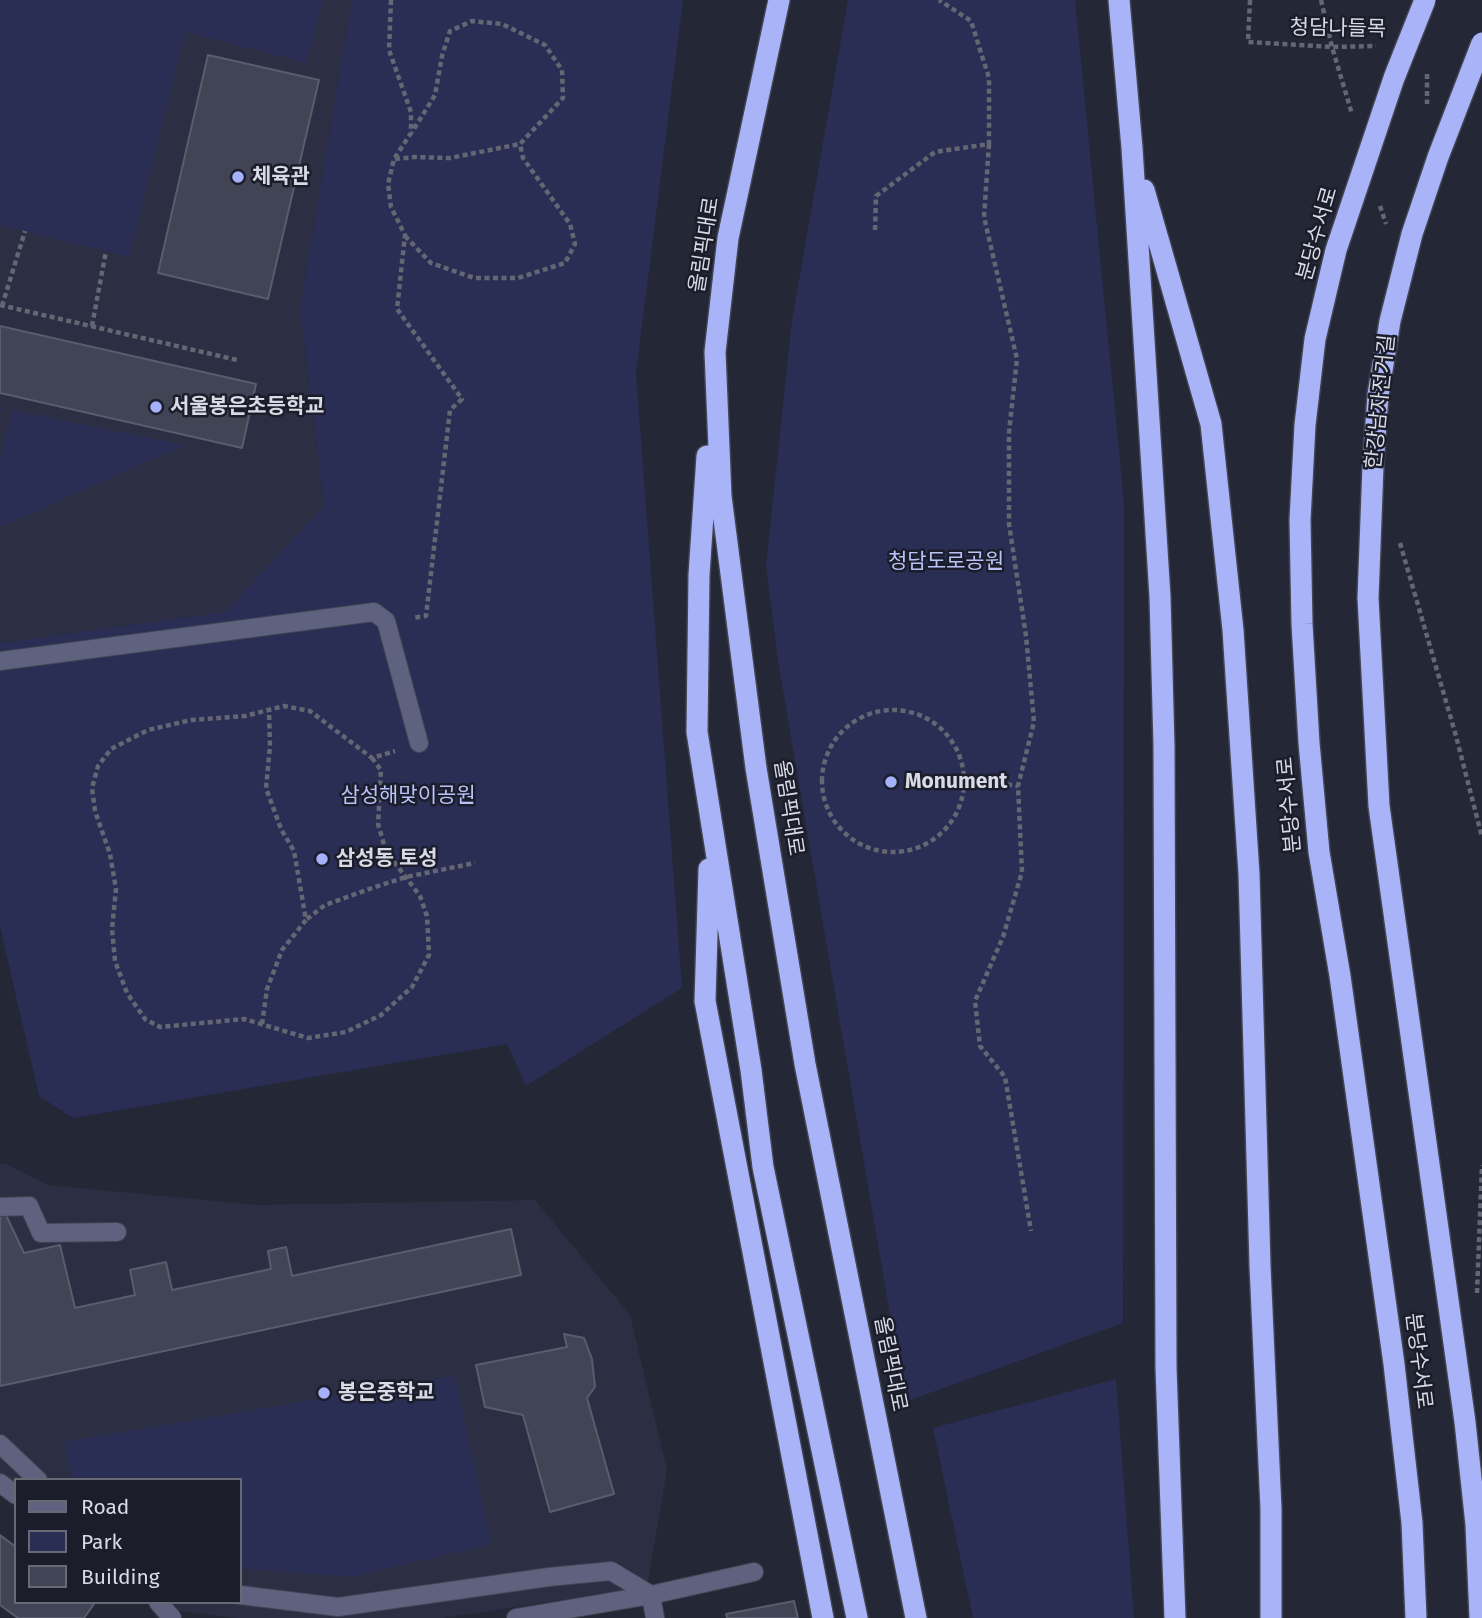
<!DOCTYPE html>
<html>
<head>
<meta charset="utf-8">
<style>
  body { margin:0 }
  #map { position:relative; width:1482px; height:1618px; overflow:hidden; background:#242735; font-family:"Fira Sans",sans-serif }
  canvas { display:block }
  .legend { position:absolute; left:14px; top:1478px; width:228px; height:126px; box-sizing:border-box; background:#1b1d2b; border:2px solid #676975; margin:0; padding:9px 12px; list-style:none; font-size:21px; color:#d8dae4 }
  .legend li { display:flex; align-items:center; gap:14px; height:35px }
  .legend b { width:35px; border:2px solid #676975 }
</style>
</head>
<body>
<div id="map">
<canvas width="1482" height="1618"></canvas>
<ul class="legend">
<li><b style="height:9px;background:#5e627e"></b>Road</li>
<li><b style="height:19px;background:#2a2e54"></b>Park</li>
<li><b style="height:19px;background:#414454"></b>Building</li>
</ul>
</div>
<script>
const ctx = document.querySelector('canvas').getContext('2d');
ctx.lineJoin = 'round';
function fill(path, color) { ctx.fillStyle = color; ctx.fill(path, 'evenodd'); }
const poly = rows => new Path2D(rows.map(r => 'M' + r).join(''));
function strokePath(path, color, width, dash) { ctx.strokeStyle = color; ctx.lineWidth = width; ctx.lineCap = dash ? 'butt' : 'round'; ctx.setLineDash(dash || []); ctx.stroke(path); }
function write(font, color, halo, rows, align = 'center') {
  ctx.font = font + ' "Fira Sans","Noto Sans KR",sans-serif'; ctx.lineWidth = 5; ctx.setLineDash([]); ctx.textBaseline = 'middle'; ctx.strokeStyle = halo; ctx.fillStyle = color; for (const [text, x, y, turn = 0] of rows) {
    ctx.save(); ctx.translate(x, y); ctx.rotate((+turn || 0) * Math.PI / 180); ctx.textAlign = isNaN(turn) ? turn : align; if (halo) ctx.strokeText(text, 0, 0); ctx.fillText(text, 0, 0); ctx.restore();
  }
}
const built = poly([
  [0,0,352,0,300,308,324,506,225,612,0,643],
  [4,1163,48,1185,256,1205,535,1200,630,1315,667,1470,647,1587,443,1618,236,1618,173,1610,162,1602,240,1602,240,1480,16,1480,16,1493,0,1482,0,1164]
]);
const green = poly([
  [0,0,323,0,307,63,185,32,129,257,0,225],
  [352,0,683,0,636,373,682,988,526,1086,507,1044,73,1118,39,1096,0,927,0,643,225,612,324,506,300,308],
  [848,0,1075,0,1124,503,1123,1323,905,1402,778,661,766,566,792,320],
  [12,410,185,445,0,527,0,460],
  [455,1376,491,1544,351,1577,240,1568,240,1480,73,1480,64,1442],
  [1116,1379,1134,1618,973,1618,933,1428]
]);
const building = poly([
  [208,55,319,80,268,299,158,273,208,55],
  [0,326,256,384,242,448,0,393,0,326],
  [4,1211,24,1253,60,1245,75,1308,135,1295,130,1270,166,1262,172,1290,271,1269,268,1251,286,1247,292,1276,511,1229,521,1275,0,1386,0,1212,4,1211],
  [564,1334,584,1338,592,1359,595,1387,587,1398,614,1494,550,1512,523,1415,485,1407,476,1365,567,1347,564,1334],
  [0,1535,16,1547,16,1602,91,1602,94,1604,84,1618,18,1618,0,1605,0,1535],
  [794,1601,798,1618,727,1618,726,1614,794,1601]
]);
const path = poly([
  [391,0,389,50,411,112,411,133,394,159,388,184,391,207,405,235,397,309,462,399,450,410,426,616,412,618],
  [1250,0,1248,42,1332,47,1376,46],
  [1321,0,1332,47,1352,114],
  [1427,74,1427,104],
  [989,144,984,217,1017,359,1009,432,1009,524,1026,636,1034,722,1018,786,1022,872,1003,937,975,1001,980,1046,1005,1077,1031,1231],
  [395,159,415,157,450,158,520,144],
  [1380,206,1386,224],
  [875,230,876,196,935,152,989,144,989,78,971,21,939,0],
  [405,236,431,263,474,278,518,278,565,263,575,244,570,224,523,158,520,144,563,98,562,70,545,45,502,24,472,21,450,31,442,56,435,95,412,132],
  [0,305,237,360],
  [2,306,25,231],
  [92,326,106,251],
  [1400,543,1456,736,1482,837],
  '822 781a71 71 0 1 1 142 0a71 71 0 1 1-142 0Z',
  [372,758,381,770,378,824,386,851,420,896,427,916,429,955,412,987,381,1015,346,1032,308,1038,244,1019,160,1027,145,1019,127,993,115,961,112,929,116,889,110,854,95,811,92,788,98,766,111,749,148,730,191,720,245,716,284,706,310,711,372,758,395,751],
  [965,779,1018,786],
  [307,919,325,905,375,887,406,877,475,863],
  [262,1024,267,989,282,950,306,920,294,851,281,829,266,788,270,746,269,710],
  [1477,1293,1482,1165]
]);
const minor = poly([
  [0,661,374,612,386,621,419,743],
  [0,1207,29,1206,41,1233,117,1232],
  [0,1444,38,1480],
  [0,1483,16,1495],
  [240,1595,338,1607,549,1577,611,1571,651,1595,655,1618],
  [158,1602,172,1618],
  [516,1618,651,1595,754,1572]
]);
const highway = poly([
  [779,0,728,238,715,352,721,496,756,768,805,1064,916,1618],
  [1119,0,1132,148,1160,597,1164,746,1166,1368,1175,1618],
  [1144,190,1211,424,1233,630,1249,874,1260,1266,1271,1509,1271,1618],
  [707,456,699,575,697,732,751,1070,763,1167,857,1618],
  [709,869,705,1001,823,1618]
]);
const highwayBridge = poly([
  [1416,1618,1412,1523,1394,1364,1340,976,1319,852,1309,743,1302,624,1300,520,1305,425,1315,339,1336,250,1394,78,1425,0],
  [1480,1618,1476,1525,1465,1422,1379,806,1368,598,1373,466,1378,395,1390,321,1412,234,1438,157,1482,43]
]);
const markers = [
  [238,177,7,"#a6b1fc"],
  [156,407,7,"#a6b1fc"],
  [891,782,7,"#a6b1fc"],
  [322,859,7,"#a6b1fc"],
  [324,1393,7,"#a6b1fc"]
];
const streetNames = [
  ["청담나들목",1338,29,1],
  ["분당수서로",1318,234,-74],
  ["올림픽대로",705,245,-81],
  ["한강남자전거길",1381,402,-84],
  ["분당수서로",1290,805,-95],
  ["올림픽대로",788,808,81],
  ["분당수서로",1418,1361,83],
  ["올림픽대로",890,1364,79]
];
const poiNames = [
  ["체육관",252,177],
  ["서울봉은초등학교",170,407],
  ["Monument",905,782],
  ["삼성동 토성",336,859],
  ["봉은중학교",338,1393]
];
const parkNames = [
  ["청담도로공원",946,562],
  ["삼성해맞이공원",408,796]
];
fill(built, '#2c2f43');
fill(green, '#2a2e54');
fill(building, '#414454');
strokePath(building, '#595c6d', 2);
strokePath(minor, '#414451', 20);
strokePath(highway, '#414451', 24);
strokePath(path, '#646773', 4.5, [5, 3.5]);
strokePath(minor, '#5e627e', 18);
strokePath(highway, '#a8b3f8', 21);
strokePath(highwayBridge, '#414451', 24, []);
strokePath(highwayBridge, '#a8b3f8', 21);
for (const [x, y, r, color] of markers) { const dot = new Path2D(); dot.arc(x, y, r, 0, 2 * Math.PI); ctx.fillStyle = color; ctx.fill(dot); strokePath(dot, '#1b1d2b', 2.5); }
write('21px', '#d8dae4', '#1b1d2b', streetNames);
write('bold 21px', '#d8dae4', '#1b1d2b', poiNames, 'left');
write('21px', '#b9c2f8', '#1b1d2b', parkNames);
</script>
</body>
</html>
